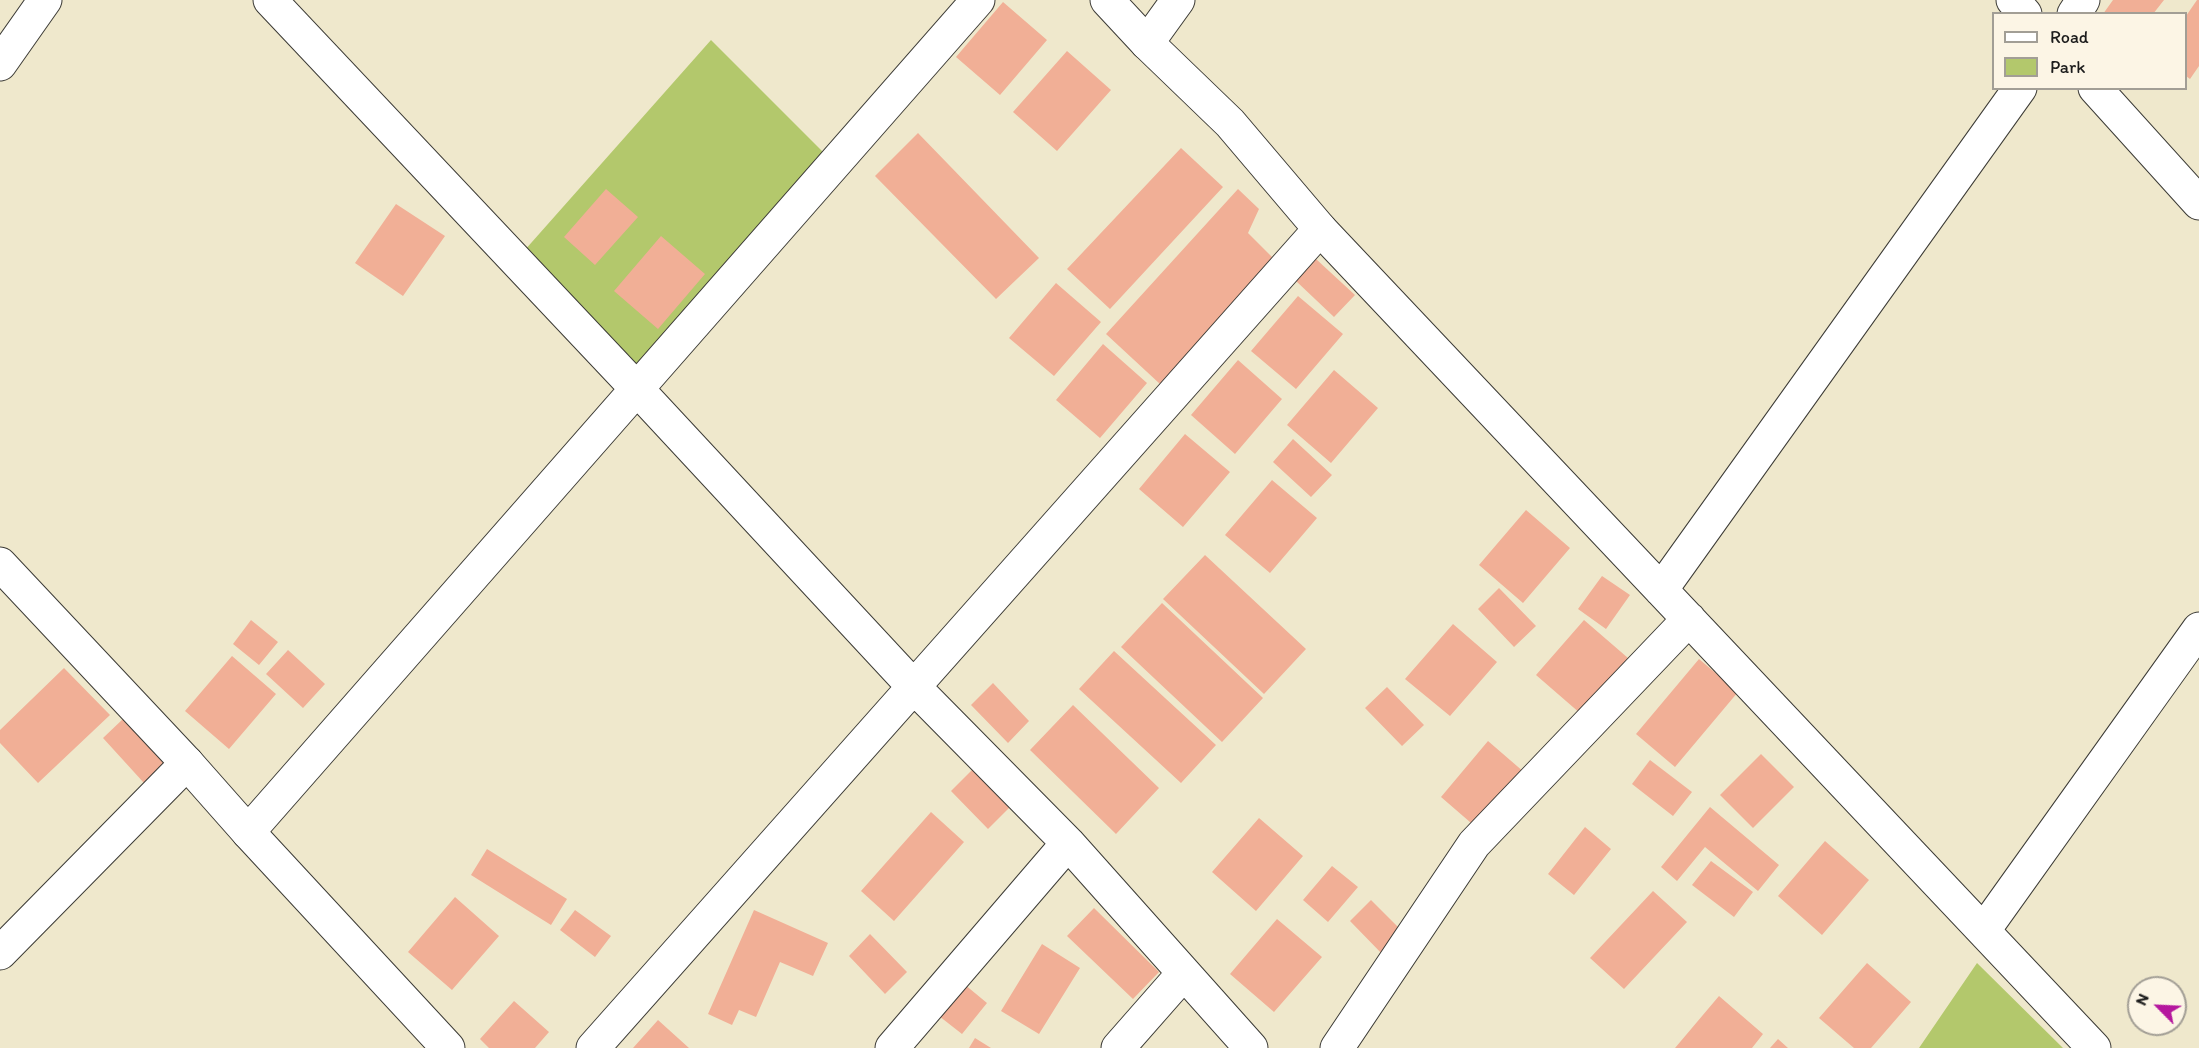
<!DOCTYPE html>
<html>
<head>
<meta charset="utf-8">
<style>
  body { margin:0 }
  #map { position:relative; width:2199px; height:1048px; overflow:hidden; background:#efe8cc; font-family:Itim,sans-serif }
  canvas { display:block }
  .legend { position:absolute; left:1992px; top:12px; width:195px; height:78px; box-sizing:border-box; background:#fcf5e5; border:2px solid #a29e95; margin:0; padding:8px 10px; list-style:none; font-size:18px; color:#1c1c1c }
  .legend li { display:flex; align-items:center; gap:12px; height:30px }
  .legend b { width:30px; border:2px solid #a29e95 }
  .north { position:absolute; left:2127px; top:976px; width:60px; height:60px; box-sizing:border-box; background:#fcf5e5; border:2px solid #a29e95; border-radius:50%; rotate:294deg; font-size:16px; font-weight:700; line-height:24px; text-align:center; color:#1c1c1c }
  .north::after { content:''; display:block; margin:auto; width:21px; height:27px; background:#b5179e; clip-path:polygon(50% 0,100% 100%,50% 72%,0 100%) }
</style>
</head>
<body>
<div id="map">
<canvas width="2199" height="1048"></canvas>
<ul class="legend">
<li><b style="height:8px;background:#fff"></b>Road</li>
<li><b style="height:16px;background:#b3c86c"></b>Park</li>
</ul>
<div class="north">N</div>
</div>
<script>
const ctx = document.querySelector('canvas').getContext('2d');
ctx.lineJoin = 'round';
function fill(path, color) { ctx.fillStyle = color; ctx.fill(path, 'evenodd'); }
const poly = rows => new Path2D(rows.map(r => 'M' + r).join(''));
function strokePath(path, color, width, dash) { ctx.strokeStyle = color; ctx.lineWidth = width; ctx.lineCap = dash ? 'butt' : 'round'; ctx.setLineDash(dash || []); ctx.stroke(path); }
const green = poly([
  [711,40,825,154,629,380,516,260],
  [1977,963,2063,1048,1919,1048]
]);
const building = poly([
  [2113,0,2164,0,2153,14,2103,14],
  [2197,0,2199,0,2199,66,2190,79,2186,76,2186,16],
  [1003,2,1047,40,1000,95,956,57],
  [1067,51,1111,90,1057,151,1013,112],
  [918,133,1039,258,996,299,875,176],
  [1181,148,1223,187,1110,309,1067,269],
  [606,189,638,217,595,265,564,237],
  [1238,189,1259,209,1248,233,1274,259,1160,384,1106,334],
  [396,204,445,236,403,296,355,263],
  [661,236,705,274,658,329,614,291],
  [1316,259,1355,295,1334,317,1296,281],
  [1056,283,1101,322,1054,376,1009,338],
  [1298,296,1343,334,1296,389,1251,351],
  [1103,344,1147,383,1100,438,1056,400],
  [1238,360,1282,399,1235,454,1191,415],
  [1334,370,1378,408,1331,463,1287,425],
  [1185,434,1230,472,1183,527,1139,489],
  [1293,439,1332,475,1311,497,1273,462],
  [1272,480,1317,518,1270,573,1225,535],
  [1526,510,1570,548,1523,603,1479,565],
  [1205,555,1306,649,1264,694,1163,599],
  [1602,576,1630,595,1606,629,1578,609],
  [1499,588,1536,626,1514,647,1478,609],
  [1162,603,1263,698,1222,742,1121,647],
  [251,620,278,642,259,665,233,644],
  [1584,620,1628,658,1581,714,1536,675],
  [1453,624,1497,662,1450,716,1405,679],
  [288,650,325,684,303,708,266,674],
  [1114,651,1216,745,1181,783,1079,689],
  [232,656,276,694,229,749,185,711],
  [1699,659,1738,692,1675,767,1636,734],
  [64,668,110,715,38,783,0,743,0,730],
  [993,683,1029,721,1008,743,971,705],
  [1387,687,1424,725,1402,746,1365,708],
  [1073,705,1159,788,1116,834,1030,750],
  [124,718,165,764,144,783,103,738],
  [1488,741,1532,779,1485,835,1441,797],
  [1761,754,1794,787,1753,828,1720,795],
  [1650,760,1692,792,1673,816,1632,784],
  [973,769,1010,807,988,829,951,791],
  [1710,807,1779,865,1758,891,1705,847,1677,881,1661,867],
  [931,812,964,842,894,921,861,891],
  [1259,818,1303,856,1256,911,1212,872],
  [1585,827,1611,849,1574,895,1548,874],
  [1825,841,1869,880,1822,935,1778,896],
  [487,849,567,899,551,925,471,875],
  [1711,861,1753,892,1734,917,1692,885],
  [1332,866,1358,887,1328,922,1303,900],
  [1653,891,1687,922,1624,989,1590,958],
  [455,897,499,936,452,990,408,952],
  [1371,900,1408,937,1386,958,1350,921],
  [1094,908,1159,972,1133,999,1067,936],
  [575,910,611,936,595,957,560,930],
  [754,910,828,943,813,976,780,962,756,1017,739,1010,732,1025,708,1014],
  [1277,919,1322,957,1274,1012,1230,974],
  [870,934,907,972,885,994,849,956],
  [1042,944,1080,968,1039,1034,1001,1011],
  [1867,963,1911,1002,1871,1048,1854,1048,1819,1018],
  [964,984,987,1003,962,1034,939,1016],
  [1719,996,1763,1034,1752,1048,1675,1048],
  [514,1001,549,1032,535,1048,489,1048,480,1039],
  [658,1020,689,1048,633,1048],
  [975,1038,991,1048,969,1048],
  [1778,1039,1788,1048,1770,1048]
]);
const minor = poly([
  [270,0,637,389,913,686,1068,843,1251,1048],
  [2013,0,2025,14],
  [1147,43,1178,0],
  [0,64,45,0],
  [2095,88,2199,203],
  [248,832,978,0],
  [1984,930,2199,629],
  [0,953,187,763],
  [593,1048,1320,229],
  [892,1048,1068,843],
  [1118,1048,1183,974]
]);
const tertiary = poly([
  [1107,0,1147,43,1230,123,1320,229,2094,1048],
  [2074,14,2083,0],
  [0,564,187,763,248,832,448,1048],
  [1661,590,2020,88],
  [1337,1048,1474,844,1689,619]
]);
fill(green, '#b3c86c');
fill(building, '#f1af96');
strokePath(minor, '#3c3b36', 35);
strokePath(tertiary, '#3c3b36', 35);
strokePath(minor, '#fff', 33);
strokePath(tertiary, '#fff', 33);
</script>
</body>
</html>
